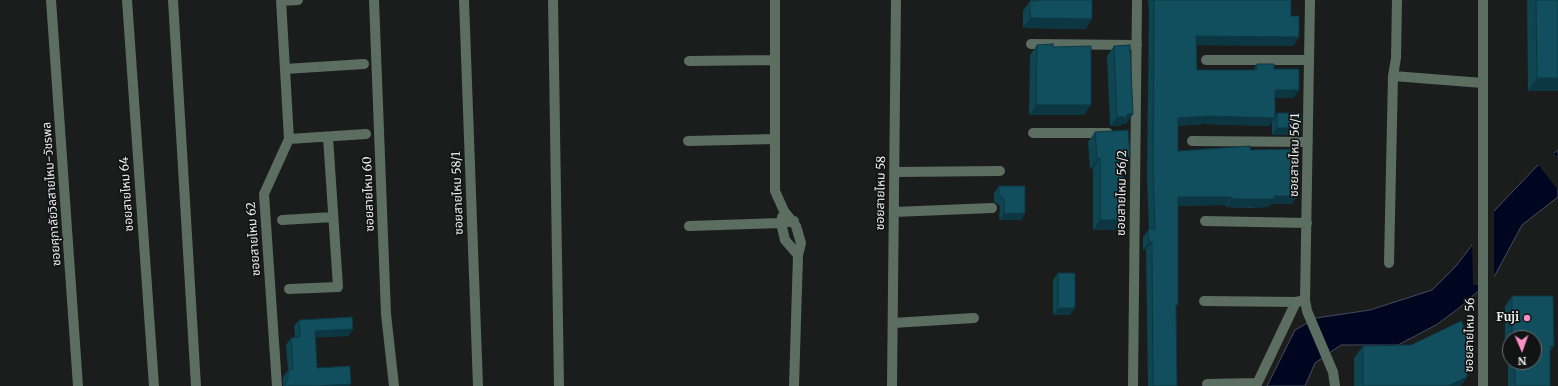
<!DOCTYPE html>
<html>
<head>
<meta charset="utf-8">
<style>
  body { margin:0 }
  #map { position:relative; width:1558px; height:386px; overflow:hidden; background:#1b1d1d; font-family:Merriweather,serif }
  canvas { display:block }
  .north { position:absolute; left:1502px; top:330px; width:40px; height:40px; box-sizing:border-box; background:#121414; border:1px solid #6a6c6c; border-radius:50%; rotate:178deg; font-size:11px; font-weight:700; line-height:16px; text-align:center; color:#edefef }
  .north::after { content:''; display:block; margin:auto; width:14px; height:18px; background:#fa8fc6; clip-path:polygon(50% 0,100% 100%,50% 72%,0 100%) }
</style>
</head>
<body>
<div id="map">
<canvas width="1558" height="386"></canvas>
<div class="north">N</div>
</div>
<script>
const ctx = document.querySelector('canvas').getContext('2d');
ctx.lineJoin = 'round';
function fill(path, color) { ctx.fillStyle = color; ctx.fill(path, 'evenodd'); }
const poly = rows => new Path2D(rows.map(r => 'M' + r).join(''));
function strokePath(path, color, width, dash) { ctx.strokeStyle = color; ctx.lineWidth = width; ctx.lineCap = dash ? 'butt' : 'round'; ctx.setLineDash(dash || []); ctx.stroke(path); }
function write(font, color, halo, rows, align = 'center') {
  ctx.font = font + ' Merriweather,"Noto Sans Thai",serif'; ctx.lineWidth = 3.5; ctx.setLineDash([]); ctx.textBaseline = 'middle'; ctx.strokeStyle = halo; ctx.fillStyle = color; for (const [text, x, y, turn = 0] of rows) {
    ctx.save(); ctx.translate(x, y); ctx.rotate((+turn || 0) * Math.PI / 180); ctx.textAlign = isNaN(turn) ? turn : align; if (halo) ctx.strokeText(text, 0, 0); ctx.fillText(text, 0, 0); ctx.restore();
  }
}
const water = poly([
  [1558,150,1558,197,1522,225,1494,277,1458,309,1436,325,1398,345,1341,345,1315,363,1305,386,1267,386,1295,330,1316,318,1370,310,1432,290,1456,266,1472,245,1494,211,1538,165,1558,150]
]);
const pier = poly([
  [1553,152,1558,158,1558,190,1537,163],
  [1491,211,1494,211,1494,280,1489,285,1473,285,1472,242]
]);
const minor = poly([
  [51,0,78,386],
  [127,0,154,386],
  [173,0,196,386],
  [374,0,386,314,394,386],
  [464,0,478,386],
  [553,0,559,386],
  [775,0,775,191,784,211,796,226,801,243,798,255,794,386],
  [1310,0,1305,300,1307,311,1333,372,1335,386],
  [1397,0,1396,58,1393,76,1483,83],
  [1483,0,1483,386],
  [281,1,298,0],
  [1031,44,1137,45],
  [1206,60,1309,60],
  [689,61,775,60],
  [285,69,364,64],
  [1033,133,1108,133],
  [289,139,366,134],
  [688,141,775,139],
  [1192,141,1308,142],
  [895,172,1000,171],
  [894,212,992,208],
  [782,217,781,223,785,240,798,255],
  [282,220,333,217],
  [1205,221,1307,223],
  [689,226,781,223,794,221],
  [1389,263,1393,76],
  [289,289,338,287,328,137],
  [1204,301,1296,302,1305,300],
  [893,323,974,318],
  [1207,384,1257,383],
  [277,386,264,194,289,139,281,0],
  [892,386,896,0],
  [1133,386,1137,0],
  [1256,386,1296,302]
]);
const wall = poly([
  [1031,0,1092,0,1092,19,1085,29,1023,28,1023,11,1030,1,1031,1],
  [1148,0,1291,0,1291,16,1299,37,1293,46,1196,45,1197,70,1253,70,1257,64,1274,69,1299,90,1293,98,1275,98,1275,116,1277,113,1301,128,1296,135,1272,135,1272,122,1269,126,1203,124,1178,126,1178,151,1250,150,1292,204,1271,204,1268,207,1249,208,1226,207,1226,205,1178,206,1176,308,1177,386,1148,386,1146,250,1143,250,1143,237,1149,229,1147,177,1149,12],
  [1527,0,1558,0,1558,91,1528,91],
  [1037,45,1053,47,1084,115,1029,115,1030,55],
  [1114,46,1133,114,1126,124,1122,124,1120,126,1110,126,1107,56],
  [1095,132,1123,166,1116,230,1093,230,1093,168,1090,169,1088,142],
  [999,186,1025,213,1021,220,999,220,1000,206,994,202,994,193],
  [1058,273,1070,315,1053,315,1053,280],
  [1512,296,1554,346,1550,351,1550,386,1508,386,1508,356,1505,356,1505,306],
  [1510,338,1534,338,1534,362,1510,362],
  [299,320,353,329,348,336,316,337,317,368,350,386,283,386,283,377,288,370,286,345,291,338,295,337,294,326],
  [1363,346,1461,386,1354,386,1354,358]
]);
const shadedWall = poly([
  [1030,18,1092,19,1085,29,1023,28],
  [1196,36,1299,37,1293,46,1190,45],
  [1537,78,1558,78,1558,91,1528,91],
  [1275,90,1299,90,1293,98,1269,98],
  [1036,105,1091,105,1084,115,1029,115],
  [1127,114,1133,114,1126,124,1122,124,1120,126,1110,126,1117,117],
  [1208,116,1275,118,1269,126,1203,124,1172,126,1178,118],
  [1277,128,1301,128,1296,135,1272,135],
  [1130,156,1123,166,1123,157],
  [1100,158,1093,168,1090,169,1097,159],
  [1274,196,1297,196,1292,204,1271,204,1268,207,1226,207,1232,199],
  [1178,197,1232,197,1226,205,1172,206],
  [1025,213,1021,220,999,220,1004,214],
  [1100,220,1123,220,1116,230,1093,230],
  [1149,242,1152,242,1146,250,1143,250],
  [1058,308,1075,308,1070,315,1053,315],
  [353,329,348,336,310,338,315,331],
  [1550,346,1554,346,1547,356],
  [1510,349,1510,353,1508,356,1505,356],
  [1467,377,1461,386,1448,386],
  [351,384,350,386,318,386]
]);
const building = poly([
  [1038,0,1092,0,1092,19,1030,18,1030,1,1038,1,1038,0],
  [1154,0,1291,0,1291,16,1299,16,1299,37,1196,36,1197,70,1257,70,1257,64,1274,64,1274,69,1299,69,1299,90,1275,90,1275,118,1208,116,1178,118,1178,151,1250,146,1250,150,1297,149,1299,168,1297,196,1274,196,1274,199,1232,199,1232,197,1178,197,1178,305,1176,305,1177,386,1153,386,1152,242,1149,242,1148,229,1155,229,1153,168,1154,0],
  [1536,0,1558,0,1558,78,1537,78,1536,0],
  [1053,44,1053,47,1091,46,1091,105,1036,105,1037,45,1053,44],
  [1130,45,1133,114,1127,114,1127,117,1117,117,1114,46,1130,45],
  [1277,113,1301,113,1301,128,1277,128,1277,113],
  [1128,130,1130,156,1123,157,1123,220,1100,220,1100,158,1097,159,1095,132,1128,130],
  [999,186,1025,186,1025,213,1004,214,1004,199,999,195,999,186],
  [1058,273,1075,273,1075,308,1058,308,1058,273],
  [1512,296,1553,296,1554,346,1550,346,1550,386,1515,386,1515,362,1534,362,1534,338,1512,338,1512,296],
  [352,317,353,329,315,331,317,368,350,366,351,384,318,386,285,386,285,384,288,379,288,370,293,369,291,338,300,337,299,320,352,317],
  [1461,321,1468,334,1467,377,1448,386,1363,386,1363,346,1411,345,1461,321]
]);
const markers = [
  [1527,318,4,"#fa8fc6"]
];
const streetNames = [
  ["ซอยสายไหม 56/1",1295,155,-89],
  ["ซอยสายไหม 58/1",458,193,-92],
  ["ซอยสายไหม 58",881,193,-89],
  ["ซอยสายไหม 56/2",1122,193,-89],
  ["ซอยศุภาลัยวิลสายไหม-วัชรพล",52,194,-94],
  ["ซอยสายไหม 64",127,194,-94],
  ["ซอยสายไหม 60",369,194,-92],
  ["ซอยสายไหม 62",254,239,-94],
  ["ซอยสายไหม 56",1470,335,-89]
];
const poiNames = [
  ["Fuji",1519,318]
];
fill(water, '#000620');
strokePath(water, '#474c5e', 1);
fill(pier, '#1b1d1d');
strokePath(minor, '#5c6d61', 10);
fill(wall, '#0f4451');
fill(shadedWall, '#0c3742');
fill(building, '#114f5e');
strokePath(building, '#0c3742', 1);
for (const [x, y, r, color] of markers) { const dot = new Path2D(); dot.arc(x, y, r, 0, 2 * Math.PI); ctx.fillStyle = color; ctx.fill(dot); strokePath(dot, '#121414', 1.5); }
write('12px', '#edefef', '#121414', streetNames);
write('bold 12px', '#edefef', '#121414', poiNames, 'right');
</script>
</body>
</html>
